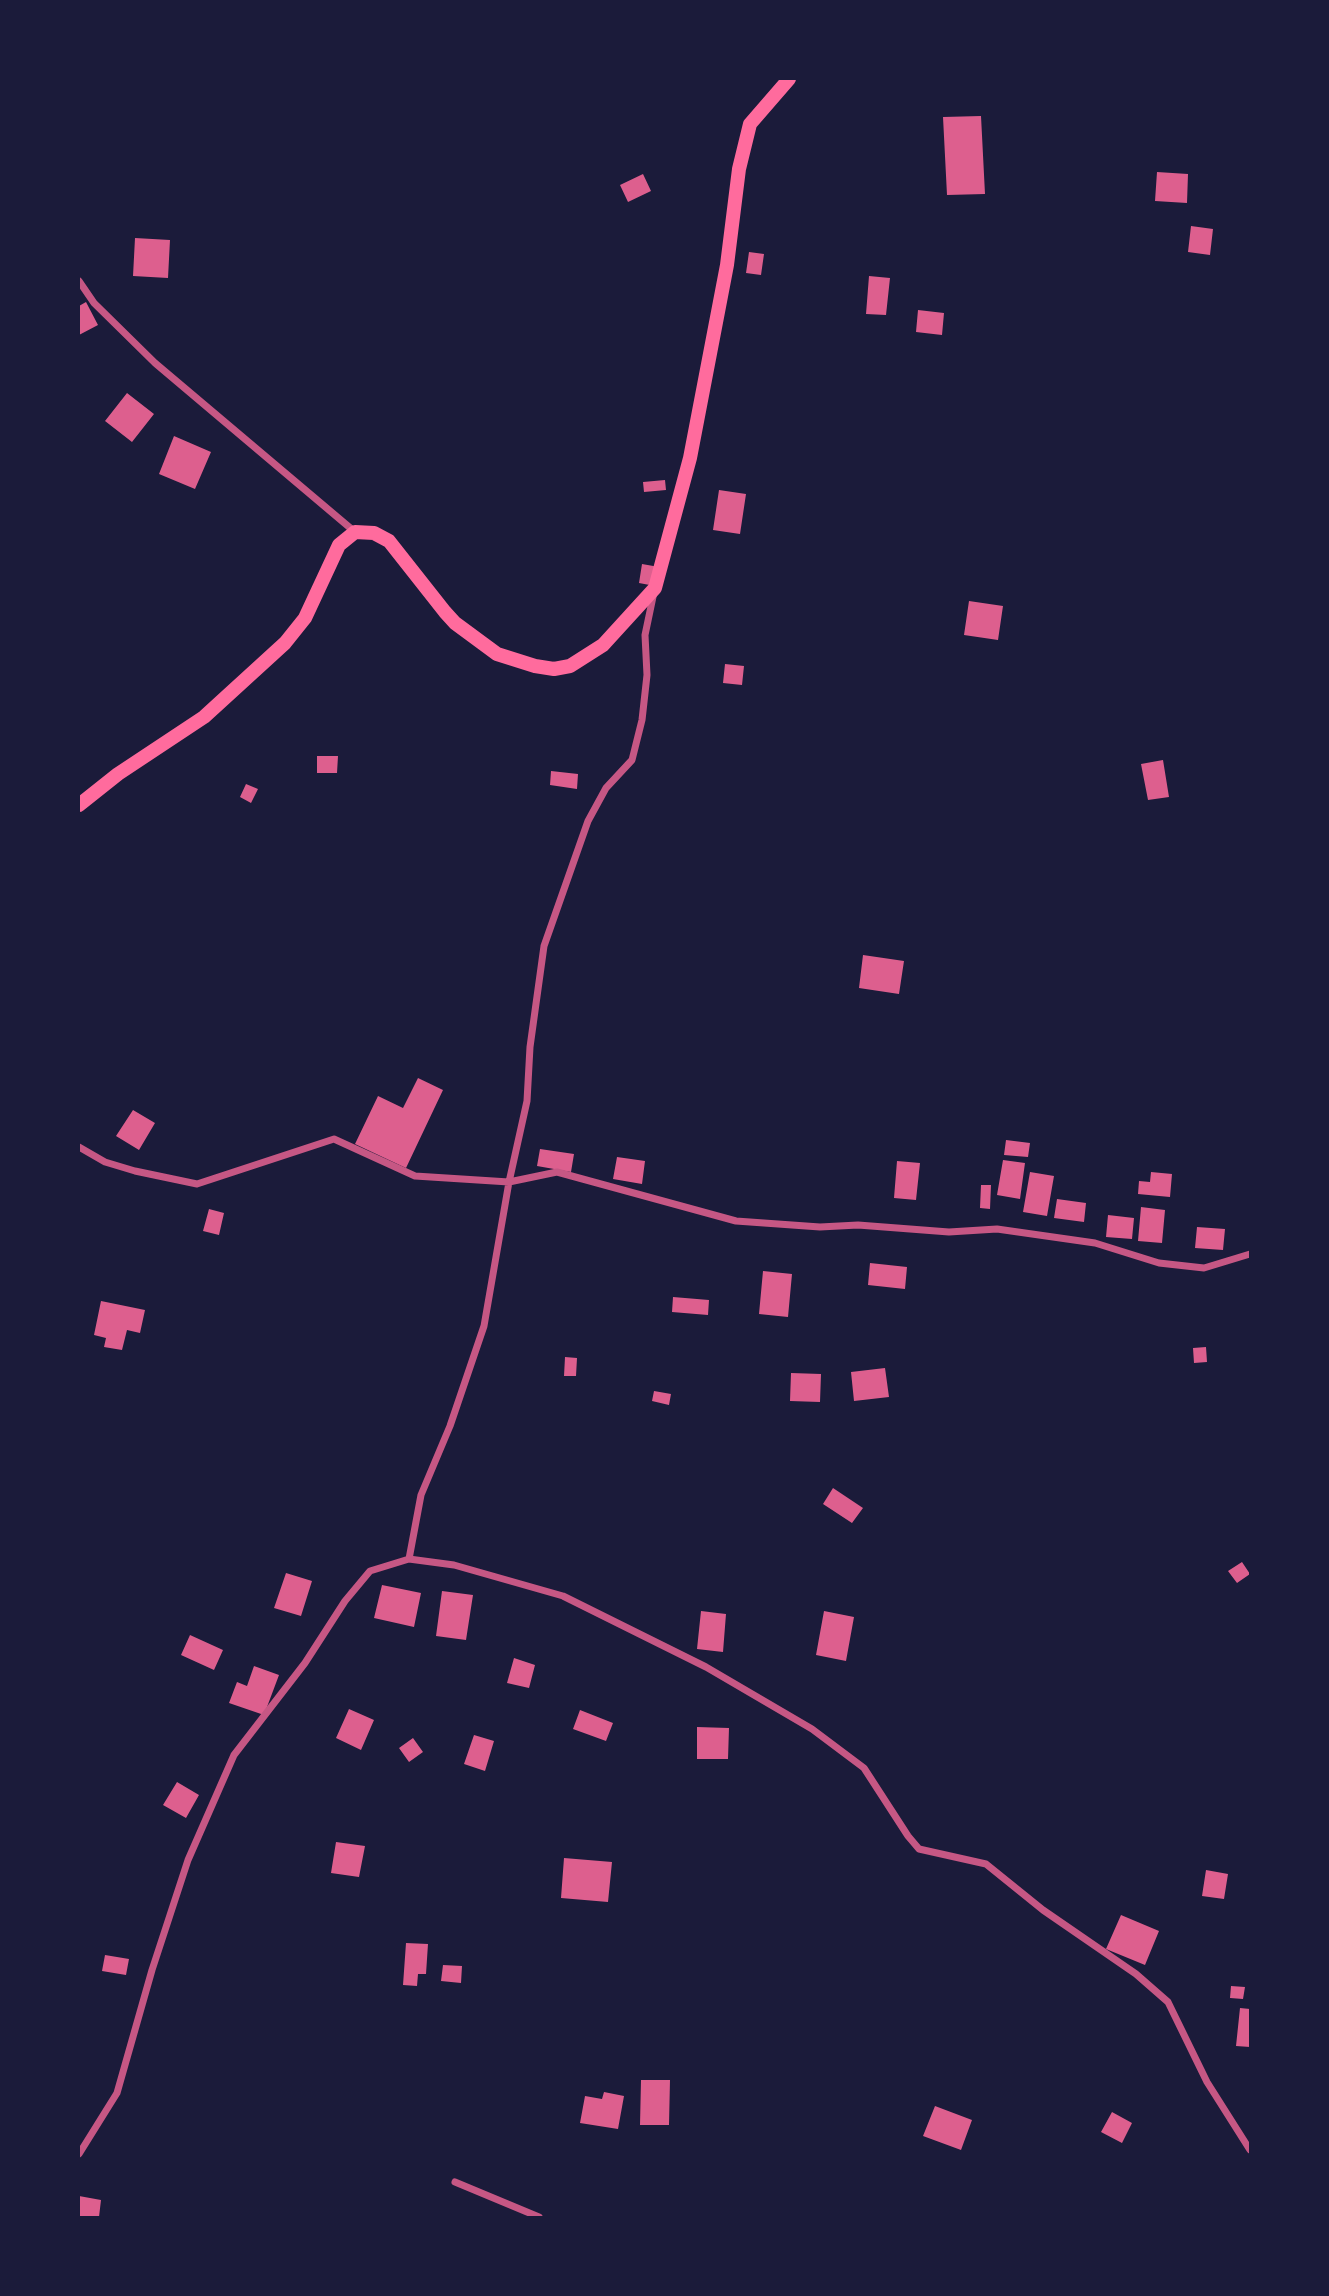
<!DOCTYPE html>
<html>
<head>
<meta charset="utf-8">
<style>
  body { margin:0 }
  #map { position:relative; width:1329px; height:2296px; overflow:hidden; background:#1b1b3a; font-family:"Archivo Narrow",sans-serif }
  canvas { display:block }
  .frame { position:absolute; inset:0; border:80px solid #1b1b3a; pointer-events:none }
</style>
</head>
<body>
<div id="map">
<canvas width="1329" height="2296"></canvas>
<div class="frame"></div>
</div>
<script>
const ctx = document.querySelector('canvas').getContext('2d');
ctx.lineJoin = 'round';
function fill(path, color) { ctx.fillStyle = color; ctx.fill(path, 'evenodd'); }
const poly = rows => new Path2D(rows.map(r => 'M' + r).join(''));
function strokePath(path, color, width, dash) { ctx.strokeStyle = color; ctx.lineWidth = width; ctx.lineCap = dash ? 'butt' : 'round'; ctx.setLineDash(dash || []); ctx.stroke(path); }
const building = poly([
  [981,116,985,194,947,195,943,117],
  [1157,172,1188,174,1187,203,1155,201],
  [643,174,651,191,628,202,620,185],
  [1191,226,1213,229,1210,255,1188,252],
  [135,238,170,240,168,278,133,276],
  [749,252,764,254,761,275,746,273],
  [869,276,890,278,886,315,866,314],
  [86,302,98,325,79,335,79,306],
  [918,310,944,313,942,335,916,332],
  [127,393,154,414,132,442,105,421],
  [174,436,211,452,195,489,159,474],
  [665,480,666,490,644,492,643,482],
  [719,490,746,494,740,534,713,530],
  [642,564,659,567,655,586,639,583],
  [969,601,1003,606,998,640,964,635],
  [725,664,744,666,742,685,723,683],
  [317,756,338,756,337,773,317,773],
  [1163,760,1169,797,1148,800,1141,764],
  [551,771,578,774,577,789,550,785],
  [246,784,258,789,251,803,240,797],
  [863,955,904,961,899,994,859,988],
  [418,1078,443,1090,406,1168,355,1144,378,1096,403,1108],
  [133,1110,155,1123,139,1150,116,1136],
  [1006,1140,1030,1143,1028,1157,1004,1155],
  [540,1149,574,1154,571,1172,537,1166],
  [617,1157,645,1161,642,1184,613,1179],
  [1003,1160,1025,1163,1020,1199,997,1195],
  [897,1161,920,1163,916,1200,894,1198],
  [1030,1172,1054,1176,1047,1216,1023,1212],
  [1151,1172,1172,1174,1170,1197,1138,1194,1139,1181,1150,1182],
  [981,1185,991,1185,990,1209,980,1208],
  [1057,1199,1086,1203,1084,1222,1054,1218],
  [1141,1207,1165,1210,1162,1243,1138,1241],
  [209,1209,224,1213,219,1235,203,1231],
  [1108,1215,1134,1218,1132,1239,1106,1237],
  [1197,1227,1225,1229,1223,1250,1195,1248],
  [870,1263,907,1267,905,1289,868,1285],
  [763,1271,792,1274,788,1317,759,1314],
  [673,1297,709,1300,708,1315,672,1312],
  [101,1301,145,1310,140,1333,127,1330,122,1350,104,1347,106,1338,94,1335],
  [1206,1347,1207,1362,1194,1363,1193,1348],
  [565,1357,577,1358,576,1376,564,1376],
  [885,1368,889,1397,854,1401,851,1372],
  [791,1373,821,1374,820,1402,790,1401],
  [654,1391,671,1394,669,1405,652,1401],
  [833,1488,863,1508,852,1523,823,1504],
  [1242,1562,1250,1574,1237,1583,1228,1571],
  [286,1573,312,1581,301,1616,274,1608],
  [382,1585,421,1593,414,1627,374,1618],
  [442,1591,473,1595,466,1640,436,1636],
  [701,1611,726,1614,723,1652,697,1649],
  [824,1611,854,1617,846,1661,816,1655],
  [190,1635,223,1650,214,1670,181,1655],
  [514,1658,535,1665,529,1688,507,1683],
  [254,1666,279,1675,264,1715,229,1703,237,1682,247,1686],
  [349,1709,374,1720,361,1750,336,1738],
  [580,1710,613,1723,606,1741,573,1729],
  [697,1727,729,1728,728,1759,697,1759],
  [474,1735,494,1741,485,1771,464,1764],
  [413,1738,423,1752,409,1762,399,1748],
  [177,1782,199,1795,186,1818,163,1805],
  [336,1842,365,1846,359,1877,331,1873],
  [564,1858,612,1862,608,1902,561,1898],
  [1206,1870,1228,1874,1224,1899,1202,1896],
  [1121,1915,1159,1931,1145,1965,1106,1949],
  [406,1943,428,1944,426,1974,418,1974,417,1986,403,1985],
  [105,1955,129,1959,126,1975,102,1971],
  [443,1965,462,1966,461,1983,441,1981],
  [1231,1986,1245,1987,1243,1999,1230,1998],
  [1240,2008,1250,2009,1250,2047,1236,2046],
  [641,2080,670,2080,669,2125,640,2125],
  [604,2092,624,2096,618,2129,580,2123,585,2096,602,2099],
  [935,2106,972,2120,961,2150,923,2136],
  [1112,2112,1132,2123,1122,2143,1101,2132],
  [79,2196,101,2200,99,2217,79,2217]
]);
const minor = poly([
  [79,281,94,303,155,363,355,532],
  [654,592,645,635,647,675,642,720,632,760,606,788,588,821,544,946,530,1047,527,1101,509,1182,557,1172,736,1221,820,1227,858,1225,949,1232,997,1229,1095,1243,1159,1263,1204,1268,1250,1254],
  [79,1147,105,1162,135,1171,197,1184,334,1139,415,1176,509,1182,484,1326,450,1426,421,1495,409,1559],
  [79,2154,117,2093,152,1970,188,1860,234,1755,305,1663,345,1601,370,1571,409,1559,454,1565,563,1596,706,1667,812,1729,864,1768,908,1836,919,1849,986,1864,1043,1910,1136,1974,1168,2002,1207,2082,1250,2150],
  [455,2182,539,2217]
]);
const secondary = poly([
  [79,805,118,774,204,717,285,643,305,618,339,545,355,532,374,533,389,541,445,612,455,623,497,654,535,666,554,669,570,666,603,645,655,588,690,458,727,265,739,169,750,124,789,79]
]);
fill(building, '#dd5f8e');
strokePath(minor, '#c65784', 7);
strokePath(secondary, '#ff6b9d', 14);
</script>
</body>
</html>
